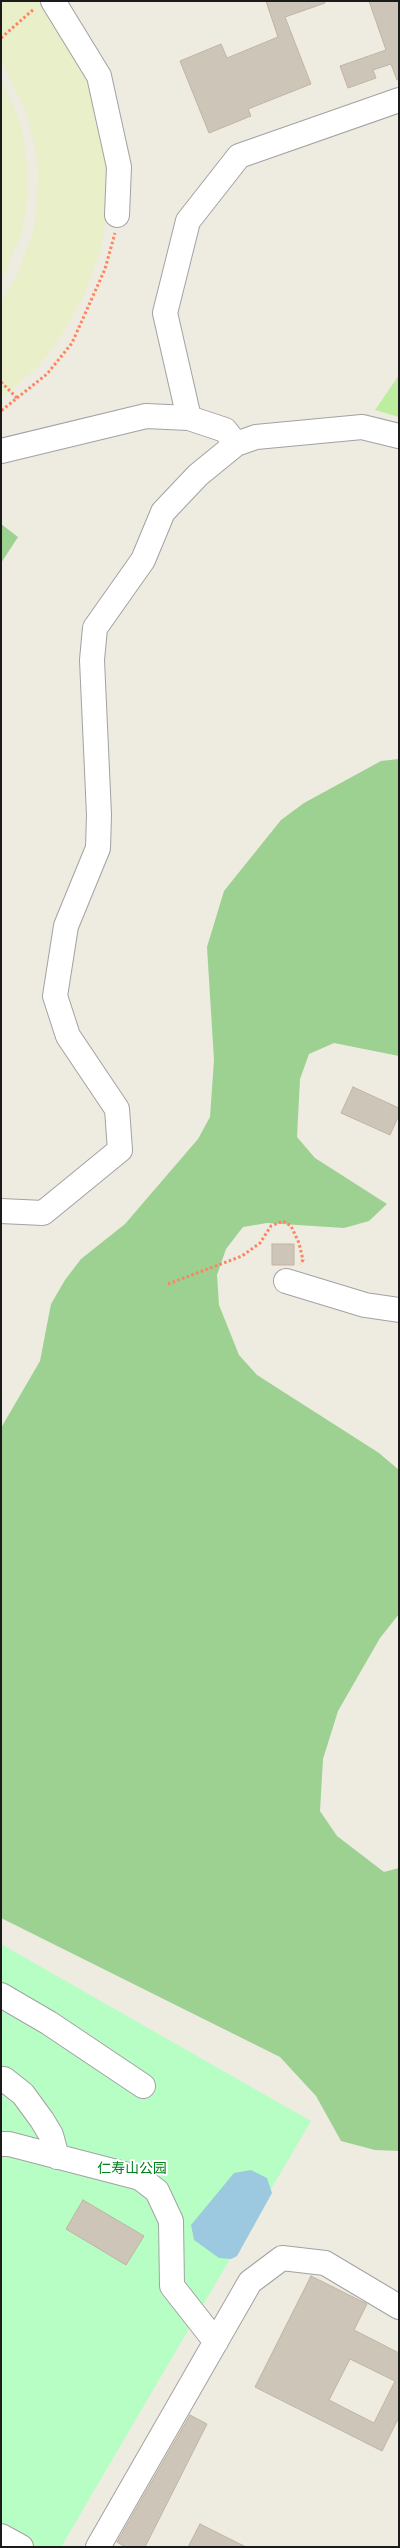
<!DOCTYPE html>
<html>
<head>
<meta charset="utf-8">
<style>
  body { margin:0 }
  #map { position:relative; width:400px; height:2548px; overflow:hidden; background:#eeebe0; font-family:"DejaVu Sans",sans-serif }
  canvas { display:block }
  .frame { position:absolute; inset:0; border:2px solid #1b1b1b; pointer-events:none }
</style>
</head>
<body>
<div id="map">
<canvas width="400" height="2548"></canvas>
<div class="frame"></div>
</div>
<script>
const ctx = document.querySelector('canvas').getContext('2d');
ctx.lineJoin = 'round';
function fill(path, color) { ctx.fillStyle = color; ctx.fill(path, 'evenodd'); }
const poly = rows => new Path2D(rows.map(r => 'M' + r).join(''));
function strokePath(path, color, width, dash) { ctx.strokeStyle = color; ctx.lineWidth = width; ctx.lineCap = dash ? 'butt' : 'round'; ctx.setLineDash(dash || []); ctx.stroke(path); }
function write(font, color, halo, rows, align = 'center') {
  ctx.font = font + ' "DejaVu Sans","Noto Sans SC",sans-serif'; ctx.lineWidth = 4; ctx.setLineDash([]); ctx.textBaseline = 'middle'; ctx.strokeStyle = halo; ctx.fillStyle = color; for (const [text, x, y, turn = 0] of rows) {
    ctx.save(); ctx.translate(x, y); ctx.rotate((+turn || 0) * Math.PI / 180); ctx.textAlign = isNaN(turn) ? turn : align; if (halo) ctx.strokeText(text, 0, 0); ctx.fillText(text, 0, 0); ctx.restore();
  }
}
const farmland = poly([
  [1,1,44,1,71,39,102,114,110,195,101,249,82,300,54,346,37,367,1,399,1,302,17,275,32,236,36,215,38,173,36,152,26,111,1,62],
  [1,80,17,114,23,134,28,173,28,193,22,232,1,282]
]);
const grass = poly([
  [399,375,399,417,375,410]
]);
const forest = poly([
  [1,524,18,537,1,563],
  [399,759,399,1056,334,1043,309,1054,300,1079,297,1137,315,1158,387,1204,369,1221,344,1228,267,1223,243,1227,226,1249,217,1275,219,1305,239,1355,257,1375,379,1453,399,1470,399,1614,380,1638,338,1711,323,1759,320,1811,337,1836,384,1872,399,1868,399,2151,375,2150,341,2141,316,2096,280,2057,1,1918,1,1428,40,1361,51,1304,65,1280,81,1259,125,1224,198,1139,210,1117,214,1060,207,947,224,891,281,820,304,803,381,761]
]);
const park = poly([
  [1,1944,311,2121,61,2547,1,2547]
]);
const water = poly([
  [251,2170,267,2178,272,2193,237,2256,231,2259,219,2258,194,2240,191,2225,234,2173]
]);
const building = poly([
  [266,1,324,1,325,3,285,17,311,84,248,109,251,116,209,133,180,61,221,44,227,58,278,37,266,1],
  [369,1,399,1,399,79,397,80,391,64,373,70,376,78,348,88,340,66,386,50,369,1],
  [353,1087,399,1108,399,1115,390,1135,341,1113,353,1087],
  [272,1244,294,1244,294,1265,272,1265,272,1244],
  [83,2200,144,2236,126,2265,66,2229,83,2200],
  [311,2276,367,2304,354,2330,399,2353,399,2417,382,2451,255,2387,311,2276],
  [350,2359,395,2381,374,2423,329,2400,350,2359],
  [190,2415,207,2424,145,2547,125,2547,117,2542,190,2415],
  [200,2524,246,2547,188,2547,200,2524]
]);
const path = poly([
  [1,38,34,9],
  [1,382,17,398,1,411],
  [17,398,47,374,72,343,105,269,115,233],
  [168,1284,242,1256,260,1243,271,1226,283,1221,291,1226,299,1243,303,1260,300,1264]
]);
const minor = poly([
  [53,1,99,76,119,167,117,215],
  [189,418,165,313,188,221,239,156,399,100],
  [1,451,146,416,189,418,225,430,236,444],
  [1,1211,43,1213,120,1150,117,1109,68,1036,55,996,66,926,98,848,99,815,92,660,95,628,143,560,163,512,198,475,236,444,256,437,362,427,399,436],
  [286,1281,365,1305,399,1310],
  [1,1995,49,2023,143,2086],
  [4,2079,23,2094,42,2120,51,2135,57,2157],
  [1,2144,9,2144,140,2178,157,2191,171,2221,172,2286,216,2342],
  [1,2536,21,2547],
  [98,2547,250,2282,282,2258,325,2263,399,2307]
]);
const parkNames = [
  ["仁寿山公园",132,2169]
];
fill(farmland, '#e8efc9');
fill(grass, '#bdeea0');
fill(forest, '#9cd191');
fill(park, '#b7fec5');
fill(water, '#9cc9e0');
fill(building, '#cec5b9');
strokePath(building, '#c1b3a1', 1);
strokePath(minor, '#a2a2a2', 26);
strokePath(path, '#ff8360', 3, [2.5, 2.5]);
strokePath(minor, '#fff', 24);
write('14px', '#02811b', '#fff', parkNames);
</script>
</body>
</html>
